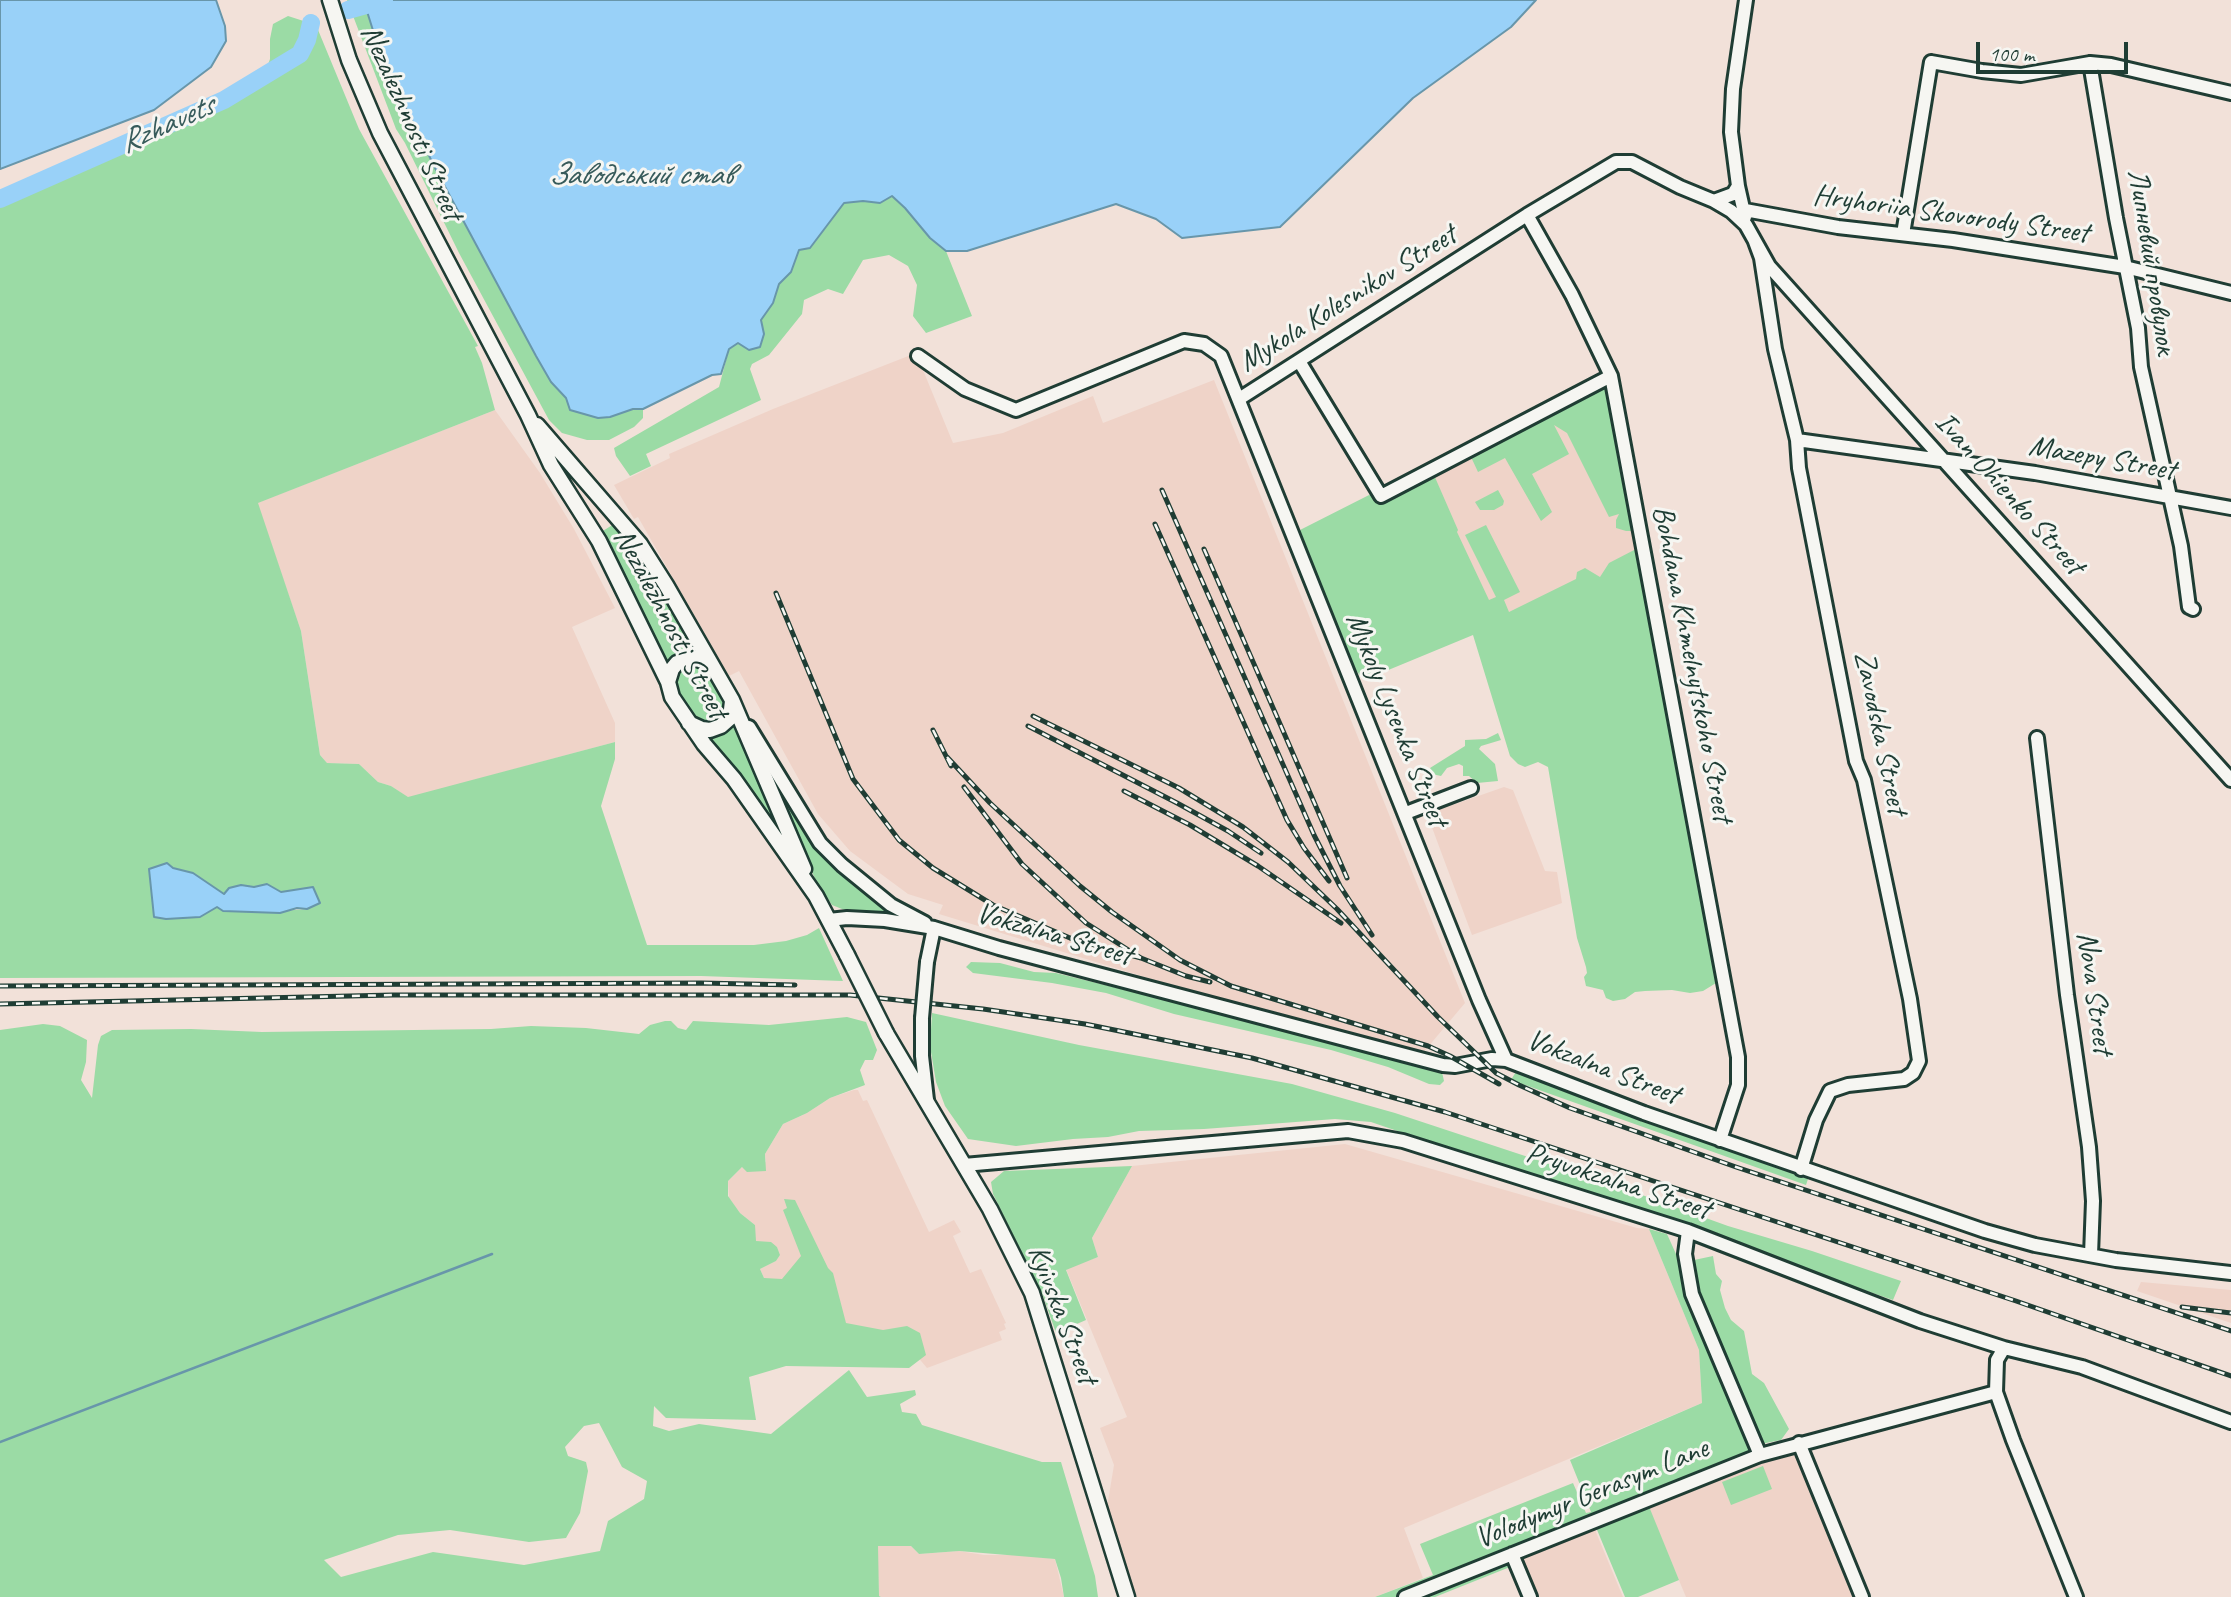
<!DOCTYPE html>
<html>
<head>
<meta charset="utf-8">
<style>
  body { margin:0 }
  #map { position:relative; width:2231px; height:1597px; overflow:hidden; background:#f2e1d9; font-family:Caveat,sans-serif }
  canvas { display:block }
  .scale { position:absolute; left:1976px; top:42px; width:152px; height:32px; box-sizing:border-box; border:4px solid #1f3d34; border-top:0; padding-left:9px; font-size:21px; line-height:24px; white-space:nowrap; color:#1f3d34; -webkit-text-stroke:5px #f6f6f2; paint-order:stroke }
</style>
</head>
<body>
<div id="map">
<canvas width="2231" height="1597"></canvas>
<div class="scale">100 m</div>
</div>
<script>
const ctx = document.querySelector('canvas').getContext('2d');
ctx.lineJoin = 'round';
function fill(path, color) { ctx.fillStyle = color; ctx.fill(path, 'evenodd'); }
const poly = rows => new Path2D(rows.map(r => 'M' + r).join(''));
function strokePath(path, color, width, dash) { ctx.strokeStyle = color; ctx.lineWidth = width; ctx.lineCap = dash ? 'butt' : 'round'; ctx.setLineDash(dash || []); ctx.stroke(path); }
function write(font, color, halo, rows, align = 'center') {
  ctx.font = font + ' Caveat,sans-serif'; ctx.lineWidth = 6; ctx.setLineDash([]); ctx.textBaseline = 'middle'; ctx.strokeStyle = halo; ctx.fillStyle = color; for (const [text, x, y, turn = 0] of rows) {
    ctx.save(); ctx.translate(x, y); ctx.rotate((+turn || 0) * Math.PI / 180); ctx.textAlign = isNaN(turn) ? turn : align; if (halo) ctx.strokeText(text, 0, 0); ctx.fillText(text, 0, 0); ctx.restore();
  }
}
const built = poly([
  [916,353,953,443,1003,433,1093,396,1103,423,1214,380,1465,1003,1422,1054,1194,992,939,914,943,905,908,894,850,851,818,814,739,671,729,676,638,517,634,519,614,485,670,458,669,454,773,409],
  [1606,386,1670,711,1624,719,1514,758,1425,479,1587,393],
  [495,410,540,473,574,529,615,608,572,627,615,723,615,742,408,798,391,786,378,782,359,764,327,763,320,755,301,631,257,503],
  [1504,787,1513,790,1545,871,1557,872,1562,903,1472,935,1427,814],
  [854,1090,858,1090,863,1101,867,1100,929,1232,954,1220,961,1232,953,1236,970,1273,981,1269,1006,1323,1004,1324,1006,1329,999,1332,1002,1340,927,1368,895,1330,856,1347,764,1278,760,1269,776,1261,780,1255,777,1247,755,1241,755,1225,740,1213,729,1198,728,1181,742,1167,766,1162,765,1154,783,1124,807,1113,830,1098],
  [1345,1144,1637,1228,1649,1229,1699,1350,1702,1403,1404,1528,1423,1578,1375,1597,1135,1597,1107,1507,1114,1465,1100,1428,1127,1417,1066,1269,1098,1257,1092,1238,1132,1166],
  [2141,1282,2231,1290,2231,1323,2137,1291],
  [1796,1452,1857,1597,1686,1597,1647,1504,1754,1462],
  [1593,1525,1623,1597,1534,1597,1517,1556],
  [877,1546,911,1546,919,1554,959,1551,984,1555,1023,1555,1055,1559,1064,1597,881,1597,879,1596]
]);
const green = poly([
  [347,0,366,0,365,5,382,59,436,170,536,356,551,382,566,398,570,410,610,417,633,409,643,409,643,418,634,427,609,440,587,440,562,433,549,420,459,253,405,143,396,129],
  [288,16,316,25,359,129,478,346,475,347,482,363,495,410,258,503,301,631,320,755,327,763,359,764,378,782,391,786,408,797,615,742,615,759,601,806,647,945,754,945,786,941,807,935,819,928,843,981,701,976,0,978,0,207,195,116,264,76,270,59,270,39,273,24],
  [167,863,173,868,193,873,225,895,241,885,254,887,267,884,307,909,255,913,239,910,223,911,217,907,210,911],
  [892,196,905,208,930,238,946,251,972,316,926,333,913,316,917,285,908,266,889,255,863,260,843,294,828,289,804,300,802,314,769,355,752,364,750,369,761,400,646,454,651,466,630,476,616,456,614,448,719,387,729,349,738,343,764,334,761,320,773,303,779,284,791,272,799,250,811,247,844,203,863,201,880,203],
  [1598,381,1609,388,1637,531,1626,531,1616,528,1616,520,1619,514,1609,517,1567,433,1554,425,1569,454,1532,474,1552,512,1541,521,1505,458,1478,472,1471,457,1492,446,1490,436],
  [1434,475,1458,530,1457,532,1489,600,1496,597,1465,535,1486,525,1520,592,1504,600,1509,612,1576,579,1577,572,1585,568,1600,577,1609,563,1636,549,1717,980,1716,983,1703,991,1690,993,1672,990,1645,991,1635,992,1625,999,1613,1001,1606,998,1603,990,1586,986,1584,977,1587,973,1586,967,1577,938,1548,767,1538,762,1525,767,1518,764,1510,756,1473,635,1369,678,1360,675,1354,669,1300,530,1373,493],
  [1498,490,1504,501,1503,505,1494,510,1480,510,1475,502],
  [614,524,635,549,700,652,679,654,666,667,598,534],
  [696,665,706,672,724,702,723,715,710,724,692,719,681,702,675,686,677,677,682,670],
  [735,719,786,838,734,770,705,736],
  [1498,733,1501,740,1481,746,1479,749,1495,764,1498,781,1477,783,1469,776,1463,776,1463,766,1459,764,1447,768,1441,776,1432,774,1430,768,1465,746,1465,740,1486,739],
  [758,748,812,839,896,914,842,909,832,905,816,881],
  [971,962,1000,963,1034,972,1056,973,1240,1018,1442,1072,1444,1081,1440,1085,1429,1084,1388,1067,1331,1050,1174,1014,1106,993,1052,983,973,973,966,967],
  [932,1013,1079,1045,1292,1084,1395,1113,1631,1191,1728,1226,1812,1251,1901,1281,1893,1300,1371,1122,1335,1119,1204,1129,1139,1131,1108,1137,1073,1139,1016,1146,968,1139,945,1106,936,1082,930,1046],
  [847,1017,866,1022,877,1050,873,1060,865,1060,860,1070,865,1085,830,1098,807,1113,783,1124,765,1154,766,1171,747,1172,742,1167,728,1181,728,1196,740,1213,755,1225,756,1241,771,1242,777,1247,780,1255,776,1261,760,1269,764,1278,782,1279,801,1256,783,1210,787,1208,784,1199,795,1200,828,1268,833,1273,846,1323,883,1330,907,1326,920,1333,926,1355,909,1368,786,1366,749,1377,756,1420,666,1418,654,1406,653,1426,669,1431,699,1424,771,1434,849,1370,867,1397,915,1390,916,1395,900,1404,902,1412,916,1414,922,1425,1042,1462,1061,1462,1095,1576,1098,1597,1064,1597,1061,1578,1055,1559,959,1551,919,1554,911,1546,878,1546,879,1596,881,1597,0,1597,0,1030,43,1024,60,1026,87,1040,86,1062,81,1080,92,1098,98,1045,101,1036,112,1030,191,1029,262,1032,491,1029,531,1026,586,1028,639,1034,650,1025,665,1021,671,1021,678,1028,686,1030,693,1021,769,1025],
  [599,1423,622,1467,647,1481,644,1499,608,1521,600,1551,524,1565,433,1552,341,1577,324,1560,398,1535,450,1530,529,1542,566,1538,580,1513,588,1471,586,1462,568,1456,565,1447,584,1426],
  [1517,1070,1809,1176,1806,1185,1511,1080],
  [1132,1166,1092,1238,1098,1257,1066,1270,1086,1320,1056,1333,1043,1296,993,1194,991,1182,1004,1171],
  [1649,1229,1667,1234,1680,1263,1713,1256,1716,1274,1722,1281,1720,1290,1725,1308,1731,1320,1744,1331,1752,1374,1764,1383,1789,1429,1781,1440,1766,1443,1648,1504,1679,1580,1638,1597,1625,1597,1595,1525,1517,1556,1520,1563,1435,1597,1375,1597,1433,1575,1420,1544,1573,1483,1586,1513,1591,1512,1570,1460,1702,1403,1699,1350],
  [1763,1466,1772,1489,1731,1505,1722,1482]
]);
const water = poly([
  [0,0,216,0,225,26,226,41,211,67,154,110,0,169,0,0],
  [366,0,1536,0,1511,27,1413,98,1280,227,1182,238,1156,219,1116,204,967,251,946,251,930,238,905,208,892,196,880,203,863,201,844,203,810,248,799,250,791,272,779,284,773,303,761,320,764,334,760,347,749,350,738,343,729,349,721,374,712,375,643,409,633,409,610,417,598,418,570,410,566,398,551,382,536,356,436,170,382,59,365,5,366,0],
  [167,863,173,868,193,873,224,894,229,888,241,885,254,887,267,884,281,892,313,887,320,903,307,909,297,908,280,913,223,911,217,907,200,917,166,919,154,917,149,869,167,863]
]);
const stream = poly([
  [0,1442,492,1254]
]);
const river = poly([
  [348,10,384,0],
  [0,199,224,100,300,54,307,40,311,23]
]);
const minor = poly([
  [2090,63,2116,218,2138,328,2141,367,2181,546,2189,607,2193,609],
  [1714,201,1731,211,1746,225,1769,266,2231,780],
  [1745,210,1838,227,1953,240,2125,267,2231,293],
  [1527,215,1572,295,1611,376,1738,1057,1738,1085,1720,1140],
  [1745,217,1738,186,1731,132,1733,89,1746,0],
  [1903,234,1931,62,1982,71,2021,75,2090,63,2111,65,2231,93],
  [1754,239,1761,258,1775,349,1797,440,1799,468,1856,761,1864,780,1910,999,1919,1061,1913,1073,1904,1079,1848,1085,1830,1091,1816,1120,1801,1169],
  [918,356,965,389,1016,410,1184,341,1204,344,1221,356,1479,1000,1506,1060],
  [1299,361,1381,496,1611,376],
  [1239,399,1527,215,1616,162,1632,162,1680,187,1714,201,1733,194,1738,186],
  [1797,440,2035,473,2231,508],
  [749,727,820,843,842,865,891,905,925,923],
  [2037,738,2067,995,2089,1147,2093,1201,2091,1255],
  [1406,813,1471,788],
  [829,920,847,918,885,920,934,928,999,948,1443,1065,1455,1066,1492,1059,1506,1060,1644,1113,1985,1231,2035,1245,2116,1260,2231,1273],
  [927,962,934,928],
  [922,1018,922,1056,927,1100],
  [964,1165,1348,1131,1403,1141,1688,1231,1920,1321,2004,1348,2082,1367,2231,1422],
  [1688,1231,1685,1254,1692,1294,1760,1455],
  [2004,1348,1997,1360,1996,1392,2013,1440,2076,1597],
  [1799,1443,1862,1597],
  [1512,1554,1530,1597],
  [1405,1597,1760,1455,1996,1392]
]);
const major = poly([
  [330,0,349,60,380,133,528,415,551,465,599,541,668,682,672,697,704,744,734,779,816,896,847,955],
  [537,425,640,544,666,585,732,700,804,869],
  [668,682,672,669,677,663,695,658,709,663],
  [689,723,702,729,710,730,721,726,730,718,732,701],
  [886,1033,990,1209,1032,1293,1127,1597]
]);
const rail = poly([
  [1162,490,1314,835,1340,886,1372,935],
  [1155,524,1287,820,1304,848,1329,881],
  [1204,549,1347,878],
  [776,593,853,779,899,840,933,868,993,905,1070,938,1141,958],
  [1033,716,1179,788,1243,827,1288,862,1337,909,1438,1017,1496,1073,1519,1085,1570,1108,1736,1167,2231,1331],
  [1028,726,1177,803,1228,831,1261,853],
  [933,730,951,766],
  [947,757,990,803,1080,886,1112,912,1180,960,1231,986,1428,1046,1450,1056,1499,1084],
  [964,787,1022,864,1086,923,1141,958,1186,976,1210,982],
  [1124,791,1190,825,1258,866,1341,923],
  [0,986,701,983,795,985],
  [0,1004,393,995,850,995,983,1009,1085,1024,1252,1058,1445,1112,2016,1301,2231,1376],
  [2182,1307,2231,1313]
]);
const minorBridge = poly([
  [922,1018,927,962]
]);
const majorBridge = poly([
  [847,955,886,1033]
]);
const streetNames = [
  ["Nezalezhnosti Street",411,123,66],
  ["Hryhoriia Skovorody Street",1951,215,8],
  ["Липневий провулок",2151,262,81],
  ["Mykola Kolesnikov Street",1348,299,-32],
  ["Mazepy Street",2102,459,10],
  ["Ivan Ohienko Street",2009,494,48],
  ["Nezalezhnosti Street",670,624,62],
  ["Bohdana Khmelnytskoho Street",1692,664,79],
  ["Mykoly Lysenka Street",1396,720,68],
  ["Zavodska Street",1880,733,78],
  ["Vokzalna Street",1054,935,16],
  ["Nova Street",2094,993,82],
  ["Vokzalna Street",1603,1068,21],
  ["Pryvokzalna Street",1618,1182,18],
  ["Kyivska Street",1062,1315,69],
  ["Volodymyr Gerasym Lane",1592,1494,-22]
];
const waterNames = [
  ["Rzhavets",167,125,-24],
  ["Заводський став",640,176]
];
fill(built, '#efd3c8');
fill(green, '#9bdba5');
fill(water, '#99d1f8');
strokePath(water, '#6896aa', 2);
strokePath(stream, '#6896aa', 2.5);
strokePath(river, '#99d1f8', 18);
strokePath(minor, '#1f3d34', 18);
strokePath(major, '#1f3d34', 19);
strokePath(minor, '#f6f6f2', 12);
strokePath(major, '#f6f6f2', 14);
strokePath(rail, '#1f3d34', 5);
strokePath(rail, '#f6f6f2', 2.5, [8]);
strokePath(minorBridge, '#1f3d34', 18, []);
strokePath(majorBridge, '#1f3d34', 19, []);
strokePath(minorBridge, '#f6f6f2', 12);
strokePath(majorBridge, '#f6f6f2', 14);
write('30px', '#1f3d34', '#f6f6f2', streetNames);
write('italic 32px', '#375b5b', '#f6f6f2', waterNames);
</script>
</body>
</html>
